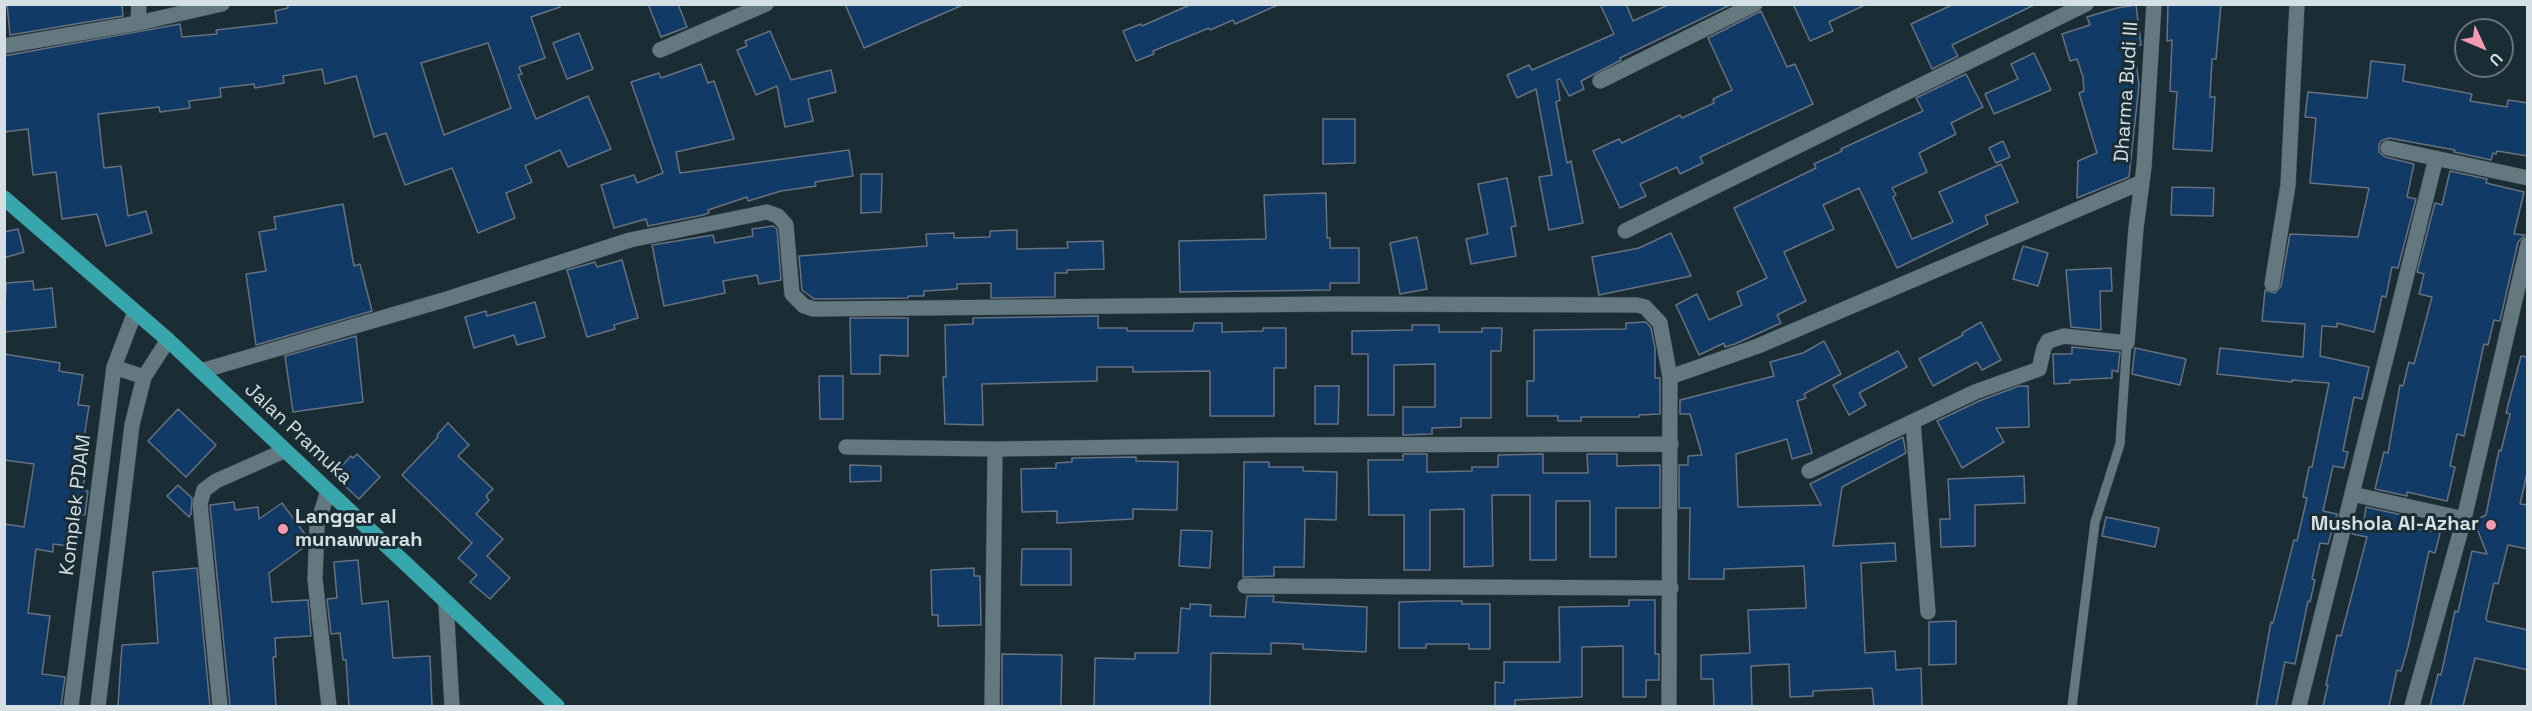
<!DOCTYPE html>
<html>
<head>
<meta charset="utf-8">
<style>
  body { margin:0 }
  #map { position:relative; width:2532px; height:711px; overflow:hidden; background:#1b2d34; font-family:"Space Grotesk",sans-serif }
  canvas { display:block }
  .frame { position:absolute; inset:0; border:6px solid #d4dfe4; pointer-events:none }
  .north { position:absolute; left:2454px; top:18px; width:60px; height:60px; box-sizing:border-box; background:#1b2d34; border:2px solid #65747a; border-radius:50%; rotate:134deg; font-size:16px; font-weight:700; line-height:24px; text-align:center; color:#d4dfe4 }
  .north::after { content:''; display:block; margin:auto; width:21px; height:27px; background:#f29ab0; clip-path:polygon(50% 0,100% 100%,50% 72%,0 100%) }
</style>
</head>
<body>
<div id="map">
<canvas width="2532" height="711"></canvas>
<div class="frame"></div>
<div class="north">U</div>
</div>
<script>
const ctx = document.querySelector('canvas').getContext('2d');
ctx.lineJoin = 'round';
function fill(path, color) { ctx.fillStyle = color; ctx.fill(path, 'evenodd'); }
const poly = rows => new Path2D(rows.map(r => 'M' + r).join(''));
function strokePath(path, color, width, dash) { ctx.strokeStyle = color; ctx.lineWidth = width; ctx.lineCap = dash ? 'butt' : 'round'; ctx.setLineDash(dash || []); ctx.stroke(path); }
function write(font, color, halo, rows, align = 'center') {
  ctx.font = font + ' "Space Grotesk",sans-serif'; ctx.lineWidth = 6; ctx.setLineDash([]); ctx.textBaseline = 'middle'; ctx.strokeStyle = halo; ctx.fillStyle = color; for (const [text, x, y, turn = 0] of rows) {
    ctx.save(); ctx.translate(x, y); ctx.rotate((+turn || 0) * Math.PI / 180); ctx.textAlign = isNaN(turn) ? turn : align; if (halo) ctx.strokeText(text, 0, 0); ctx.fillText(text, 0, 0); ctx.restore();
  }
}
const building = poly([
  [7,4,122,4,123,16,10,35,7,4],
  [287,4,560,4,560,7,531,17,545,58,519,67,522,74,518,75,536,119,588,96,611,149,568,167,560,150,525,166,532,182,506,193,515,218,478,233,452,168,405,185,386,133,374,137,356,76,325,84,322,69,283,76,284,83,255,88,254,84,220,88,221,97,189,101,190,108,160,112,159,107,98,114,104,168,121,166,128,216,146,211,152,233,106,246,97,214,62,219,56,172,33,175,28,129,4,132,4,56,180,24,182,37,217,34,216,30,277,23,275,11,288,8,287,4],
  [488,43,511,108,444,135,421,63,488,43],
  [648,4,678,4,687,27,661,37,648,4],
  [845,4,965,4,864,48,845,4],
  [1192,4,1280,4,1235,24,1233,20,1210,30,1209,28,1153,51,1154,54,1136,61,1123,31,1141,24,1142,26,1192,4],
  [1600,4,1626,4,1633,21,1670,4,1732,4,1620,58,1621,60,1581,81,1584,89,1569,96,1560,79,1557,80,1560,100,1556,102,1567,163,1571,161,1583,223,1549,230,1539,177,1552,175,1536,89,1517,98,1507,75,1529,65,1532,70,1614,34,1600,4],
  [1793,4,1867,4,1829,22,1833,31,1810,41,1793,4],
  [1954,4,2036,4,1952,45,1958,56,1932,69,1911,24,1954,4],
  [2168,4,2221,4,2216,59,2212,59,2210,97,2215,97,2212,151,2173,149,2177,92,2170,91,2172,40,2167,41,2168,4],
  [2136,5,2141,45,2134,46,2139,85,2129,177,2077,198,2078,161,2097,153,2079,93,2084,91,2083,77,2077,59,2070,61,2062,34,2090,25,2087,17,2117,8,2136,5],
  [1761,11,1787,67,1795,64,1813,104,1700,157,1703,163,1680,174,1677,167,1640,184,1646,196,1620,208,1593,151,1619,139,1622,143,1680,115,1682,118,1714,103,1713,99,1732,90,1708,38,1761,11],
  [770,31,791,80,831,70,836,92,808,99,813,121,785,127,777,86,756,95,737,50,747,46,745,41,770,31],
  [579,33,593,69,567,79,553,43,579,33],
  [2034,53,2051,90,1994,114,1985,94,2018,79,2011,64,2034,53],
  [2371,61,2405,65,2403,81,2472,94,2470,101,2507,107,2508,100,2528,103,2528,156,2497,151,2496,154,2493,153,2491,160,2454,152,2455,150,2389,138,2381,141,2379,145,2379,152,2385,157,2414,164,2407,197,2416,199,2398,268,2392,267,2386,297,2382,296,2374,332,2337,323,2337,327,2322,326,2320,356,2369,367,2362,399,2354,397,2343,451,2348,452,2344,468,2333,466,2323,511,2337,514,2328,544,2320,543,2312,579,2315,580,2310,602,2308,601,2295,664,2285,662,2276,706,2256,706,2271,622,2273,623,2294,540,2297,541,2307,498,2303,497,2309,467,2312,467,2329,383,2292,380,2292,382,2217,374,2220,348,2303,357,2305,324,2262,321,2265,290,2275,293,2281,286,2290,234,2358,237,2369,188,2310,183,2316,118,2305,117,2308,92,2367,98,2371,61],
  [701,64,708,83,714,81,734,139,676,152,680,173,849,150,853,176,815,182,816,186,781,191,748,201,747,197,708,210,709,213,703,215,648,226,646,219,614,228,601,185,634,175,637,183,663,173,631,82,659,73,661,78,701,64],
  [1966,74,1983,107,1951,123,1956,134,1919,153,1927,172,1892,188,1896,195,1893,197,1912,239,1953,222,1939,192,2001,164,2018,202,1985,216,1988,224,1897,268,1859,188,1823,205,1834,229,1784,252,1806,301,1777,315,1781,323,1735,344,1725,347,1724,343,1699,355,1676,305,1697,294,1709,320,1742,305,1737,292,1767,278,1734,208,1816,168,1814,164,1842,151,1841,149,1923,111,1916,98,1966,74],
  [1323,119,1355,119,1355,163,1323,164,1323,119],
  [2003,141,2010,157,1996,163,1989,148,2003,141],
  [2450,171,2487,179,2486,183,2524,192,2514,234,2525,235,2518,242,2500,321,2494,320,2488,345,2484,344,2464,436,2457,434,2450,466,2455,467,2447,501,2407,492,2407,496,2375,489,2384,452,2388,453,2400,385,2403,386,2409,362,2414,364,2432,297,2419,294,2424,274,2417,272,2435,203,2442,205,2450,171],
  [861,174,882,174,881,212,861,213,861,174],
  [1507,178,1516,226,1511,227,1516,256,1471,264,1466,239,1488,234,1478,184,1507,178],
  [2172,187,2214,188,2213,216,2171,215,2172,187],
  [1326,193,1327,238,1330,238,1330,248,1359,248,1359,283,1330,283,1330,290,1180,292,1179,241,1266,239,1264,195,1326,193],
  [343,204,354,266,360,264,372,311,256,345,246,274,266,271,259,232,276,229,274,217,343,204],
  [773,226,777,229,781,280,759,284,757,275,723,281,725,293,664,306,652,245,713,235,715,243,753,236,752,229,773,226],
  [18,229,24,252,4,258,4,232,18,229],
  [1017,230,1017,249,1068,248,1067,242,1103,241,1104,269,1067,270,1067,273,1055,273,1055,297,991,298,991,283,957,284,957,289,924,291,924,296,908,296,908,298,814,299,802,290,799,256,927,246,926,234,954,233,954,238,990,237,990,231,1017,230],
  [1671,233,1691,276,1599,295,1592,257,1639,248,1671,233],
  [1417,237,1427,289,1400,294,1390,243,1417,237],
  [2023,246,2048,253,2038,286,2013,279,2023,246],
  [622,260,638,318,614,325,615,329,587,337,567,270,595,262,597,267,622,260],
  [2111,268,2112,291,2100,291,2101,330,2071,327,2066,270,2111,268],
  [33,281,34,290,52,288,56,327,4,332,6,283,33,281],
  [535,302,545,337,517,345,514,335,474,348,465,317,486,311,487,316,535,302],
  [1098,316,1098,328,1127,328,1127,331,1193,331,1194,323,1222,323,1222,332,1263,331,1263,328,1286,328,1286,368,1274,368,1274,416,1210,416,1210,371,1133,372,1133,367,1097,367,1097,381,982,384,983,425,945,424,943,377,946,377,945,325,973,324,973,318,1098,316],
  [850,318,908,318,908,356,880,355,880,374,851,374,850,318],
  [1646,322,1651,328,1655,348,1655,378,1660,378,1660,414,1639,415,1639,417,1581,417,1581,421,1558,421,1558,416,1527,416,1527,381,1534,381,1534,330,1626,329,1626,323,1646,322],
  [1981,322,2001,360,1982,370,1977,362,1933,386,1919,359,1963,335,1962,333,1981,322],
  [1412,325,1439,325,1439,332,1482,332,1482,328,1502,328,1501,351,1491,351,1491,418,1461,418,1461,427,1432,428,1432,434,1403,435,1403,407,1435,407,1435,364,1394,365,1394,415,1368,415,1368,354,1352,354,1352,331,1412,330,1412,325],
  [356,336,363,402,293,412,285,356,356,336],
  [1824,341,1841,374,1804,394,1806,398,1797,401,1812,453,1792,459,1787,439,1736,454,1738,507,1821,505,1810,484,1903,437,1906,453,1842,487,1833,546,1895,543,1896,561,1861,563,1865,653,1895,651,1896,670,1921,668,1922,706,1874,706,1872,688,1813,691,1813,696,1790,697,1789,664,1751,666,1752,706,1714,706,1713,679,1701,679,1701,655,1750,653,1748,610,1806,608,1804,566,1724,569,1724,579,1689,579,1690,508,1679,508,1679,465,1688,465,1688,456,1702,455,1690,414,1680,414,1680,400,1774,376,1770,362,1803,353,1824,341],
  [2072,347,2120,352,2118,372,2112,370,2112,378,2070,380,2070,383,2054,384,2053,354,2072,354,2072,347],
  [2135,348,2186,359,2180,385,2132,374,2135,348],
  [1898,351,1907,367,1859,393,1866,405,1849,415,1833,385,1898,351],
  [4,354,60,363,59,371,83,375,78,405,89,406,78,476,85,477,82,490,88,491,85,515,74,513,69,546,53,544,53,552,36,549,28,613,50,616,42,674,65,677,61,706,4,706,4,524,24,527,34,464,4,460,4,354],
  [2521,356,2528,357,2528,469,2520,504,2528,505,2528,549,2508,545,2498,584,2494,583,2486,618,2487,621,2528,630,2528,670,2475,658,2463,706,2430,706,2438,674,2441,675,2455,611,2458,612,2472,551,2487,554,2474,521,2486,515,2499,450,2501,451,2510,414,2506,413,2521,356],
  [819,376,843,376,843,419,820,419,819,376],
  [1315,386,1339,386,1338,424,1315,424,1315,386],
  [2019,386,2028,386,2029,427,1996,428,2004,442,1962,468,1937,421,1979,401,2019,386],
  [178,409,216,445,186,477,148,441,178,409],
  [448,423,469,445,458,456,493,489,486,496,489,500,476,514,503,539,487,556,510,578,490,599,470,582,477,575,458,558,472,543,402,475,438,437,437,435,448,423],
  [357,454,380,477,359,499,333,475,351,456,353,458,357,454],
  [1403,454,1427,454,1427,472,1472,471,1472,467,1498,467,1498,455,1543,454,1543,473,1588,473,1587,454,1617,454,1617,466,1660,465,1660,508,1616,508,1616,557,1590,557,1590,501,1556,501,1556,560,1530,560,1530,495,1492,495,1493,566,1464,567,1464,509,1430,510,1430,570,1404,570,1404,515,1369,515,1368,460,1403,460,1403,454],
  [1136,457,1136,461,1178,462,1177,510,1133,509,1133,519,1057,523,1057,511,1022,512,1021,469,1056,468,1056,463,1072,462,1072,458,1136,457],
  [1244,462,1269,462,1269,467,1303,467,1303,471,1337,472,1336,520,1305,519,1304,567,1274,567,1274,576,1243,577,1244,462],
  [850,465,881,466,881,481,850,482,850,465],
  [2024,476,2025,503,1975,505,1975,546,1941,547,1940,519,1950,519,1948,479,2024,476],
  [178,485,192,498,191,514,189,517,167,496,178,485],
  [234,502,235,510,258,507,259,519,282,503,307,537,307,545,269,573,272,602,308,600,311,636,275,638,276,657,273,657,276,706,230,706,210,505,234,502],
  [2366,507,2402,515,2400,525,2440,533,2435,553,2429,551,2408,647,2401,671,2397,670,2389,706,2323,706,2328,685,2326,685,2337,635,2341,636,2367,537,2352,534,2356,518,2364,520,2366,507],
  [2106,517,2159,528,2155,547,2102,536,2106,517],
  [1181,530,1212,531,1210,568,1179,566,1181,530],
  [1022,549,1071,549,1071,585,1021,585,1022,549],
  [358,560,362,604,388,601,393,658,430,656,432,706,349,706,346,660,343,660,340,633,331,634,327,599,337,598,334,562,358,560],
  [197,568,210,706,118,706,122,645,158,643,153,572,197,568],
  [974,568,974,576,980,576,981,625,938,626,938,615,932,615,931,570,974,568],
  [1247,596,1274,596,1273,602,1367,607,1366,652,1303,649,1303,644,1271,643,1271,654,1211,653,1210,706,1094,706,1095,658,1135,659,1135,653,1178,653,1181,608,1190,609,1190,604,1211,605,1210,616,1245,617,1247,596],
  [1629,600,1655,600,1655,654,1659,654,1659,680,1646,680,1646,697,1623,697,1623,646,1582,647,1582,697,1515,700,1515,706,1495,706,1495,682,1504,683,1504,662,1560,662,1559,607,1629,606,1629,600],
  [1434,601,1462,601,1462,604,1490,604,1490,649,1469,649,1469,644,1426,644,1426,648,1399,648,1399,602,1434,601],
  [1956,621,1956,664,1929,665,1929,622,1956,621],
  [1002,654,1062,655,1061,706,1002,706,1002,654]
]);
const service = poly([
  [2072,706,2095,522,2120,444,2127,343]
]);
const minor = poly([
  [138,23,139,4],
  [4,46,138,23,222,4],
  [660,50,766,4],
  [1600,81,1755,4],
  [2388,148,2528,178],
  [1625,231,2086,4],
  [2272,284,2288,185,2297,4],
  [114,367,144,377],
  [201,371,447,299,630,240,767,212,778,216,786,225,792,294,804,306,814,309,1337,304,1637,305,1645,307,1660,323,1670,377,1669,706],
  [1670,377,1758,346,2142,182],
  [1913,422,1928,612],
  [846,447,995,449,1273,445,1671,444],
  [1809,471,1975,392,2039,369,2044,348,2048,341,2064,336,2127,343,2136,228,2144,167,2154,4],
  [328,491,317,526,315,579,329,706],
  [2352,494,2464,519],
  [1245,586,1671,588],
  [446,604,452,706],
  [71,706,114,367,135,312],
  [98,706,132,425,144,377,168,340],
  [220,706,200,503,202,497,204,490,216,481,284,451],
  [992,706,995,449],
  [2299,706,2436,158],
  [2412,706,2464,519,2528,244]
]);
const primary = poly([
  [4,198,168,340,557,706]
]);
const markers = [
  [2491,525,6,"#f29ab0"],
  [283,529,6,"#f29ab0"]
];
const streetNames = [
  ["Dharma Budi III",2127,92,-86],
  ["Jalan Pramuka",298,434,43],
  ["Komplek PDAM",76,505,-83]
];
const poiNames = [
  ["Langgar al",295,518],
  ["munawwarah",295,541],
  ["Mushola Al-Azhar",2479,525,"right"]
];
fill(building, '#113a66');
strokePath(building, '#677281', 1.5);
strokePath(service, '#3a4a4f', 10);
strokePath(minor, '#3a4a4f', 16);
strokePath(primary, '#3a4a4f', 16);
strokePath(service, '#647880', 9);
strokePath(minor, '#647880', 15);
strokePath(primary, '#38a7ad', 15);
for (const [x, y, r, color] of markers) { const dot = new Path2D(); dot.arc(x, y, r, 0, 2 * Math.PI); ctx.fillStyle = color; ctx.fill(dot); strokePath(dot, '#1b2d34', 2); }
write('20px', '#d4dfe4', '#1b2d34', streetNames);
write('bold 20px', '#d4dfe4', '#1b2d34', poiNames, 'left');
</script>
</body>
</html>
